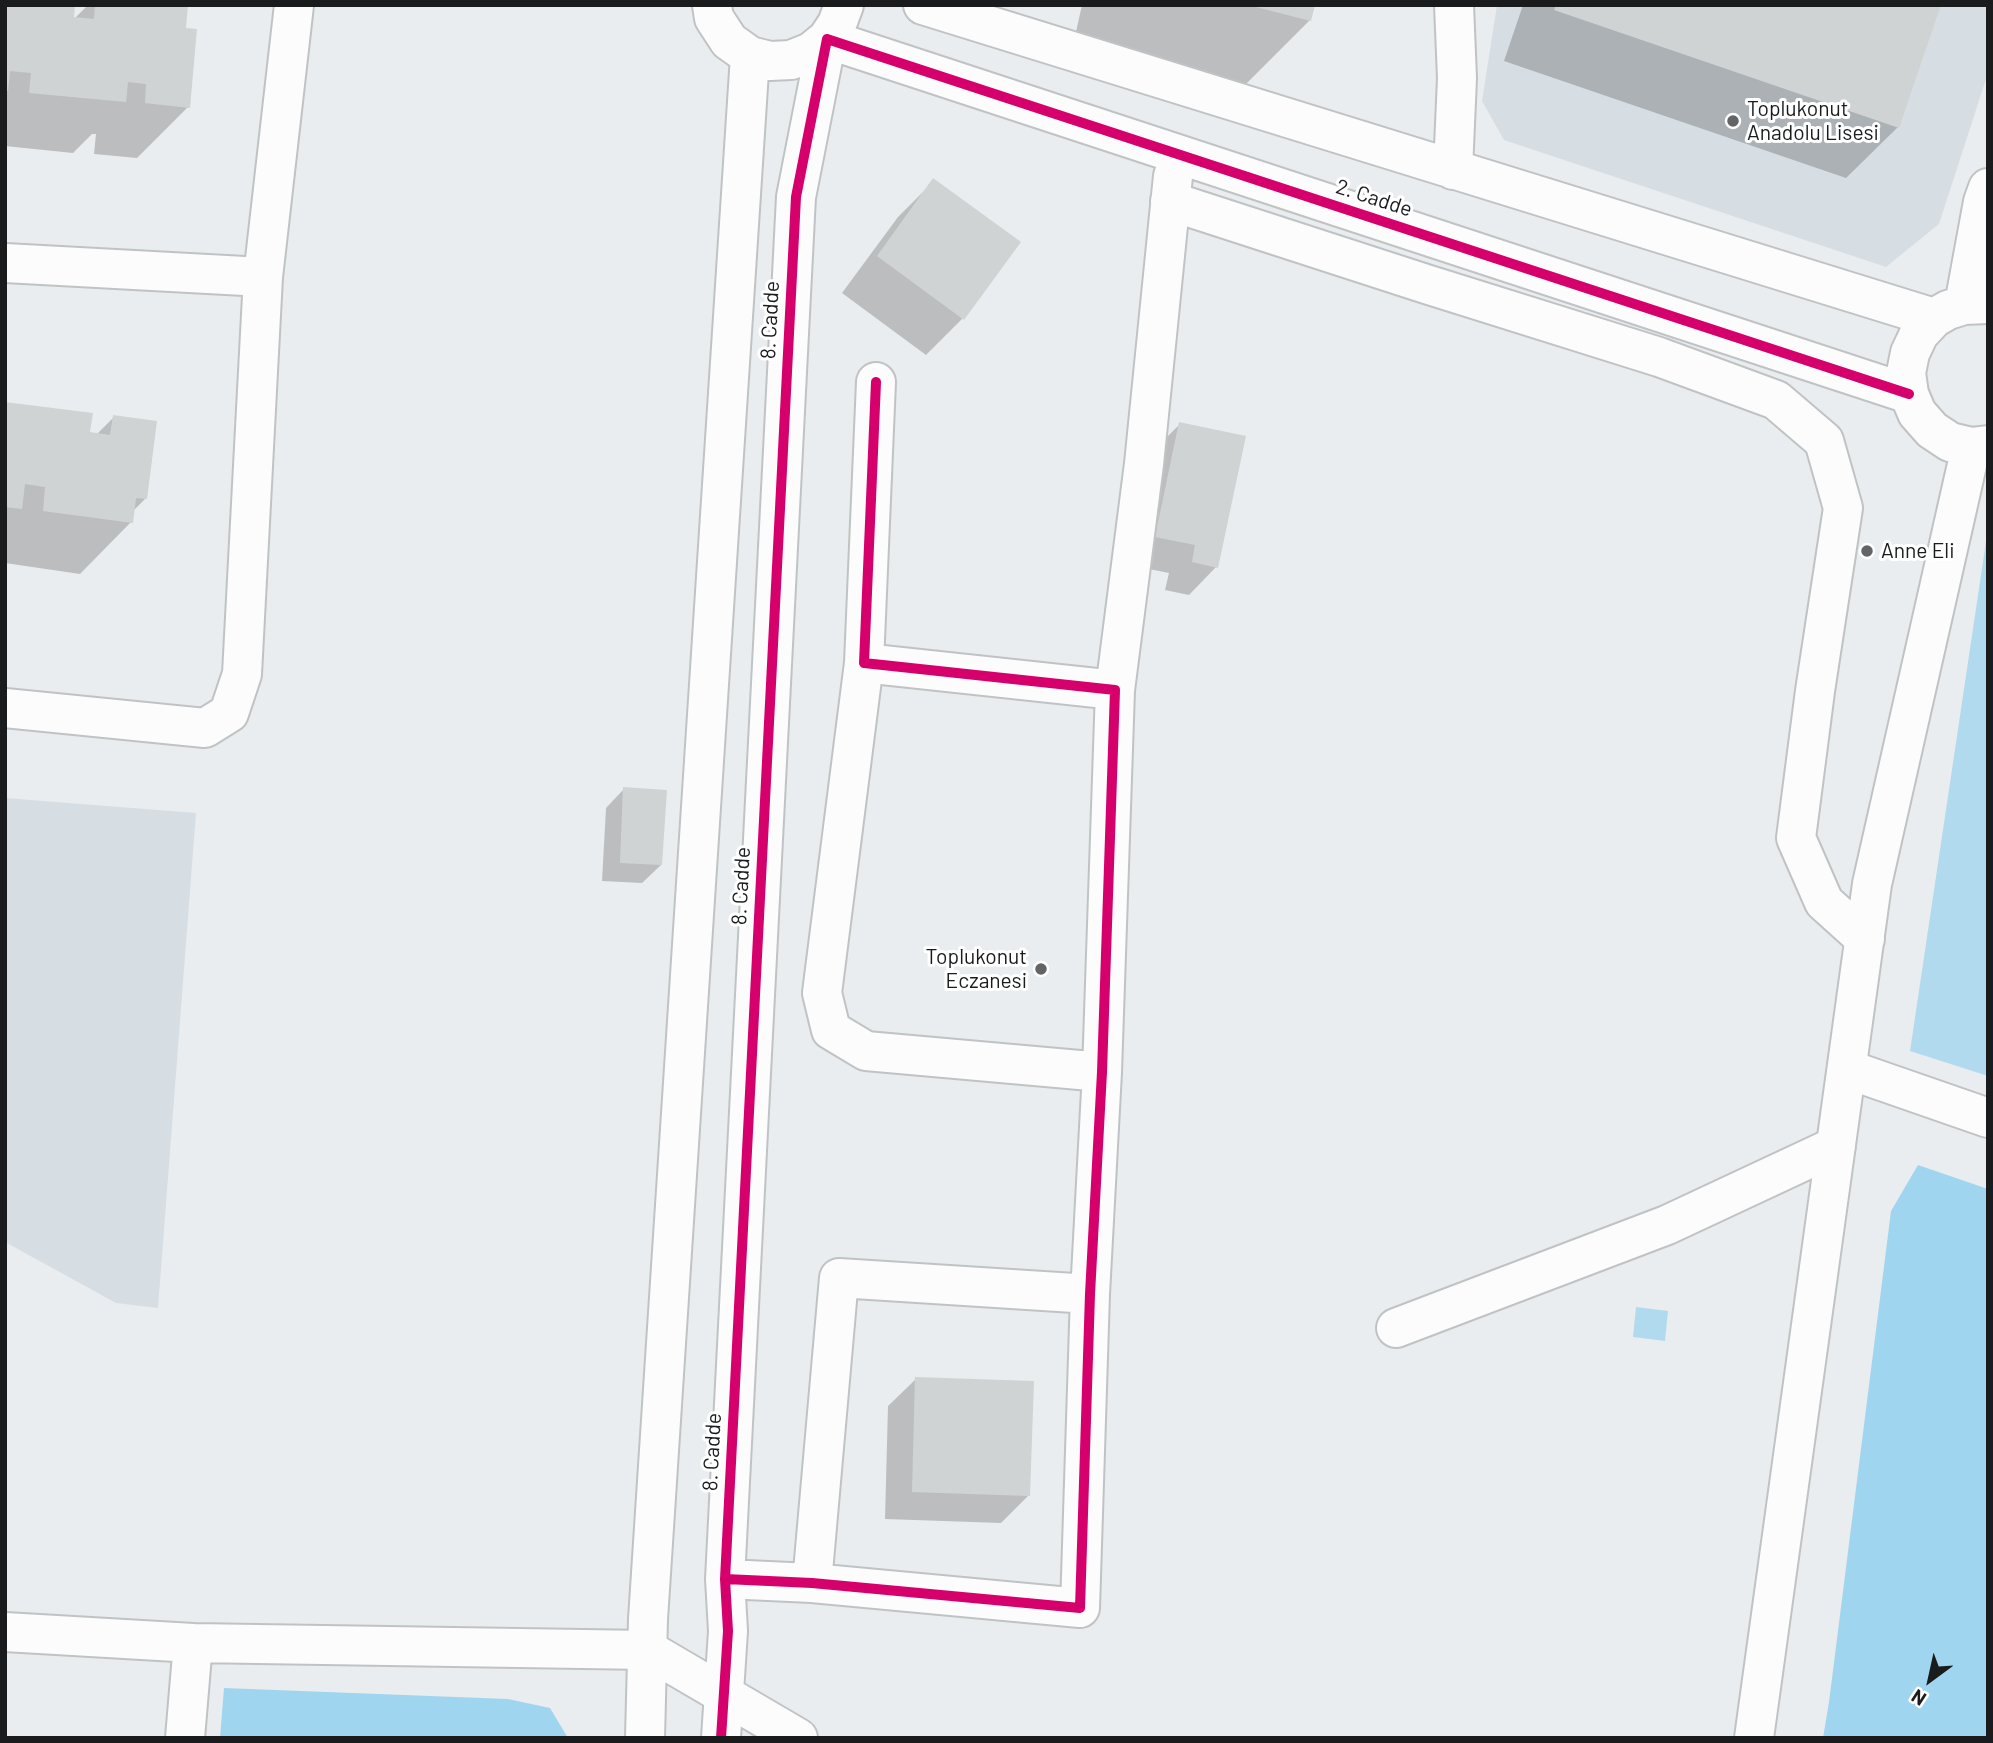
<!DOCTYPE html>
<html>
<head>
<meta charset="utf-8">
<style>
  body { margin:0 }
  #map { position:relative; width:1993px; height:1743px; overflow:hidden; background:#eaedef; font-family:Barlow,sans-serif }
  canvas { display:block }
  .frame { position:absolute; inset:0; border:7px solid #191b1c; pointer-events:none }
  .north { position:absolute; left:1895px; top:1645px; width:70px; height:70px; -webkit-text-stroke:5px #fff; paint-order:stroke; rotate:213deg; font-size:19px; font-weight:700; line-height:28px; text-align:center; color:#191b1c }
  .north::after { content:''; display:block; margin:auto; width:24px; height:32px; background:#191b1c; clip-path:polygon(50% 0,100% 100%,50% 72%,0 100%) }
</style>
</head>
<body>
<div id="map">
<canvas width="1993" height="1743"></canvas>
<div class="frame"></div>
<div class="north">N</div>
</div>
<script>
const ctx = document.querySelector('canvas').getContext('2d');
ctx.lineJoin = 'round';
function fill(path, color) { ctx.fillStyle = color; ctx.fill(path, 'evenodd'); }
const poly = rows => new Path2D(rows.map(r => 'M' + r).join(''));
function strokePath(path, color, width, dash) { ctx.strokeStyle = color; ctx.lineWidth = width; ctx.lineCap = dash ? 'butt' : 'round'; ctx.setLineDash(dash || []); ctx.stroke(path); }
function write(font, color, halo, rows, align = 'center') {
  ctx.font = font + ' Barlow,sans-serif'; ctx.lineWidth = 6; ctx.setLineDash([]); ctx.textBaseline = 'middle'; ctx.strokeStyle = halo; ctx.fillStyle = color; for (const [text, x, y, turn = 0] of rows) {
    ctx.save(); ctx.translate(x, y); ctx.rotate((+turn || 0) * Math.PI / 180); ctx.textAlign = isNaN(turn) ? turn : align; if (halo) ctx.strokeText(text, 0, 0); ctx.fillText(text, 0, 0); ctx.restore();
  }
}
const built = poly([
  [1497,5,1988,5,1988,73,1939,224,1886,267,1504,140,1482,101],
  [5,798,196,813,158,1308,116,1303,5,1242]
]);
const green = poly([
  [1988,528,1988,1076,1910,1051],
  [1636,1307,1668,1311,1665,1341,1633,1337]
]);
const forest = poly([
  [1918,1165,1988,1189,1988,1738,1823,1738,1829,1702,1891,1211],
  [224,1688,508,1699,550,1708,568,1738,220,1738]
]);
const shadow = poly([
  [5,5,72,19,74,19,88,5,186,5,184,29,188,107,137,158,94,154,96,134,92,134,73,153,5,146],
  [1082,5,1313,5,1310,20,1229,101,1069,63],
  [1523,5,1939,5,1898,127,1846,178,1504,61],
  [934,181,962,319,926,355,842,293,898,217],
  [5,403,88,434,96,435,114,417,145,499,133,511,131,522,80,574,5,563],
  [1180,424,1216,567,1189,595,1165,590,1169,573,1129,565,1152,452],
  [624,789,661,865,642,883,602,881,606,808],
  [916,1379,1028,1496,1001,1523,885,1519,888,1406]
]);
const building = poly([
  [5,5,75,5,74,17,94,19,95,5,188,5,186,28,197,29,190,108,145,103,146,84,128,82,126,102,29,93,31,73,10,71,8,91,5,91],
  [1248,5,1315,5,1311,21],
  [1556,5,1941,5,1899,128,1554,10],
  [933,178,1021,242,964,320,877,256],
  [5,402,93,413,90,432,110,435,113,415,157,421,147,499,136,498,133,523,43,511,45,487,25,484,22,509,5,507],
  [1179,422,1246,436,1218,568,1192,562,1195,545,1155,537],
  [623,787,667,790,662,865,620,863],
  [915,1377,1034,1381,1030,1496,912,1492]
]);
const minor = poly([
  [712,5,714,18,729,41,750,56,770,61,791,60,811,52,827,39,837,24,844,5],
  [923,5,1934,318],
  [1453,170,1457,78,1454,5],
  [1170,201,1426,284,1659,357,1776,400,1824,441,1843,508,1815,691,1796,838,1824,902,1865,939],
  [5,263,263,277],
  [1988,304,1964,305,1948,310,1934,318,1919,334,1910,353,1906,373,1909,394,1917,413,1932,430,1950,442,1971,447,1988,445],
  [1964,305,1983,202,1988,188],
  [864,663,822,993,831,1030,866,1051,1102,1072],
  [1115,690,1144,464,1173,176],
  [5,708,205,728,229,713,242,674,263,277,294,5],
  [1847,1069,1988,1118],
  [1396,1328,1667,1225,1836,1146],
  [725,1579,812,1583,1080,1608,1090,1294,1102,1072,1115,690,864,663,876,382],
  [812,1583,839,1278,1090,1294],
  [5,1632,193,1643,648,1650,798,1738],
  [185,1738,193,1643],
  [645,1738,648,1619,750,56],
  [721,1738,728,1631,725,1579,796,197,827,39,1909,394],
  [1754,1738,1872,884,1971,447]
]);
const cycleway = poly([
  [725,1579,812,1583,1080,1608,1090,1294,1102,1072,1115,690,864,663,876,382],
  [721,1738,728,1631,725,1579,796,197,827,39,1909,394]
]);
const markers = [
  [1733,121,7,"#626466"],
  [1867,551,7,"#626466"],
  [1041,969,7,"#626466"]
];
const poiNames = [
  ["Toplukonut",1747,109],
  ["Anadolu Lisesi",1747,133],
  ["Anne Eli",1881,551],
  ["Toplukonut",1027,957,"right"],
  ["Eczanesi",1027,981,"right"]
];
const streetNames = [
  ["2. Cadde",1374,198,18],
  ["8. Cadde",770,320,-87],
  ["8. Cadde",741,886,-87],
  ["8. Cadde",712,1452,-87]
];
fill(built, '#d6dee3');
fill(green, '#b2daee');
fill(forest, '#a0d5f0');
fill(shadow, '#0003');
fill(building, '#d0d3d4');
strokePath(minor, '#c0c3c4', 42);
strokePath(minor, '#fcfcfd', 38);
strokePath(cycleway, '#d6006c', 10);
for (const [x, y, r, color] of markers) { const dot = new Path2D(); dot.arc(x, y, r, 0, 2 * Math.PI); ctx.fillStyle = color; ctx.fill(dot); strokePath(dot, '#fff', 2.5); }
write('21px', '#191b1c', '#fff', poiNames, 'left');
write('21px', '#191b1c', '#fff', streetNames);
</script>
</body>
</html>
